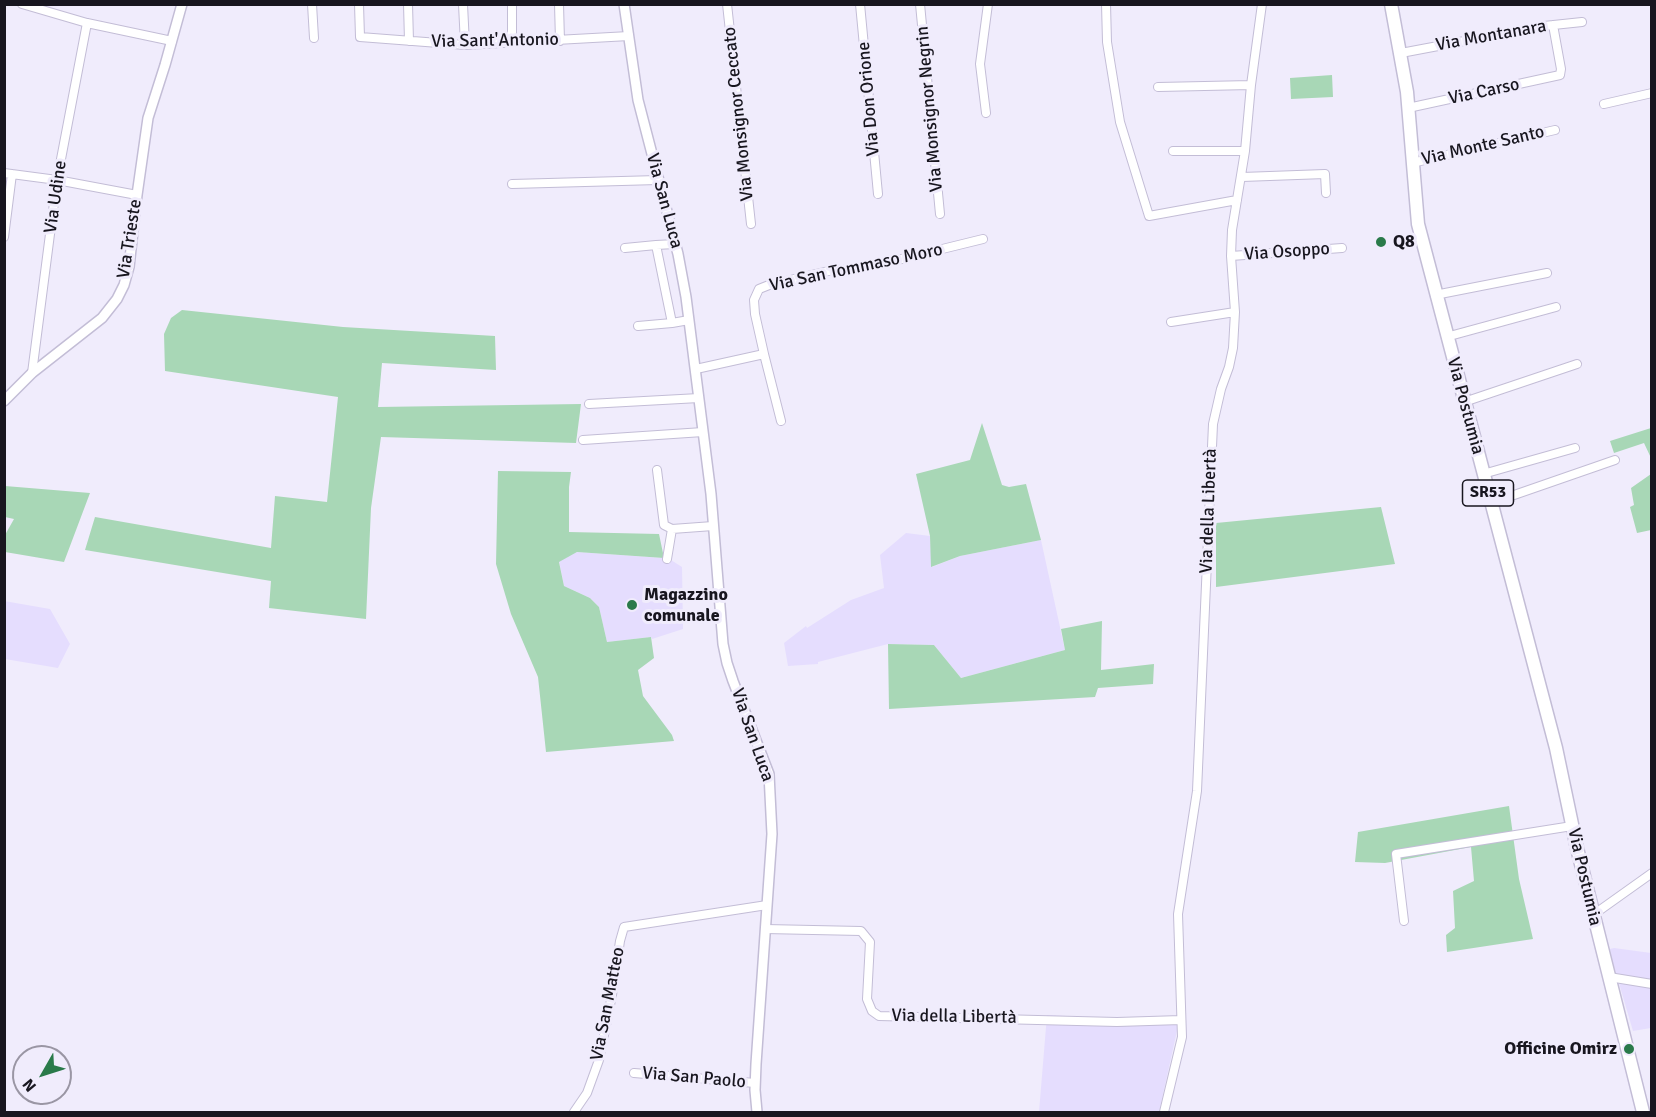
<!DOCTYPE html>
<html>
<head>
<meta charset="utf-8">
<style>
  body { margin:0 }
  #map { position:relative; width:1656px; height:1117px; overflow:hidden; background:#f0ecfc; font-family:Signika,sans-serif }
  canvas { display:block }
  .frame { position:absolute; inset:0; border:6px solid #18161f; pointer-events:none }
  .north { position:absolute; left:12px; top:1045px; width:60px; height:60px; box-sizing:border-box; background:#f0ecfc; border:2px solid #9a96a4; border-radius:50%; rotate:231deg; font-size:16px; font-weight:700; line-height:24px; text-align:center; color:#18161f }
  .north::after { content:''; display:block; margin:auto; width:21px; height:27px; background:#2a7a4a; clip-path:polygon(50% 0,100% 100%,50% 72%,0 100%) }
</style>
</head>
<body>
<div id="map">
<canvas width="1656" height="1117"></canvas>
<div class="frame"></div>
<div class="north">N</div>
</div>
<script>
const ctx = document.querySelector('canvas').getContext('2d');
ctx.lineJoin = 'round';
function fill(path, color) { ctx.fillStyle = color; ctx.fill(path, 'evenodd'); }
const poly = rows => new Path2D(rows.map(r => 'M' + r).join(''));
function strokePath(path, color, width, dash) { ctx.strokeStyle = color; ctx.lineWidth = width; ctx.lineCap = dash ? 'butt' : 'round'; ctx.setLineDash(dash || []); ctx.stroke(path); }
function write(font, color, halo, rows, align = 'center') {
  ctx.font = font + ' Signika,sans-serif'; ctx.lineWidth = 6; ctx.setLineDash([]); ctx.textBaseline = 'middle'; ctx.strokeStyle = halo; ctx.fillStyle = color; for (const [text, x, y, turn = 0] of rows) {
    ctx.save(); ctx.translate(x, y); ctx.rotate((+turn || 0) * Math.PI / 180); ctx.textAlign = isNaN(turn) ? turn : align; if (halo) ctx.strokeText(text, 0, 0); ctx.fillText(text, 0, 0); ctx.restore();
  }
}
const built = poly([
  [906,533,930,536,932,567,960,556,1041,540,1065,650,961,678,934,645,888,644,818,662,818,664,788,666,784,643,806,626,807,628,851,600,884,588,880,555],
  [577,552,663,558,663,555,682,567,683,629,652,639,651,637,607,642,599,607,590,598,564,586,559,561],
  [4,601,50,609,70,644,58,668,5,659],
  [1614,948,1651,953,1651,1028,1633,1031,1611,956,1610,949],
  [1047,1015,1179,1022,1159,1112,1039,1112]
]);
const green = poly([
  [1332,75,1333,97,1291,99,1290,78],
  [182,310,343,327,495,336,496,370,382,363,378,407,581,404,576,443,381,437,371,508,366,619,269,608,271,581,85,550,95,517,271,548,275,496,327,502,338,397,165,371,164,334,171,318],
  [982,423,1002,485,1009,487,1026,484,1041,540,960,556,931,567,930,536,916,474,970,460],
  [1651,428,1651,458,1644,443,1614,453,1610,441],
  [498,471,571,472,569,487,569,532,659,534,664,558,577,552,559,562,564,586,590,598,599,607,607,642,651,637,654,658,638,670,643,696,672,735,674,741,546,752,538,677,511,614,496,564],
  [1651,474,1651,530,1637,533,1630,507,1634,505,1631,488],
  [5,486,90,493,64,562,5,552,5,535,14,519,5,517],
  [1381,507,1395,564,1216,587,1216,523],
  [1102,621,1101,670,1154,664,1153,684,1098,688,1095,697,889,709,888,644,934,645,961,678,1065,650,1061,629],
  [1509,806,1519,879,1533,939,1447,952,1446,935,1455,928,1453,891,1474,881,1471,847,1385,863,1355,862,1358,832]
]);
const minor = poly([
  [22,4,87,23,172,41],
  [312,4,314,38],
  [359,4,360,37,465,45,629,36],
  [408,4,409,41],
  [463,4,465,45],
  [512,4,512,43],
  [559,4,560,41],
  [727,4,751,224],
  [860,4,878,194],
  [920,4,940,214],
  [1106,4,1107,42,1120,122,1149,216,1237,200],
  [1401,53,1544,26,1582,22],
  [1158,87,1251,85],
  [1604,104,1652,93],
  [1408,108,1560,75,1561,69,1553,25],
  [986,113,980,64,988,4],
  [1173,151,1245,151],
  [1412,163,1555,130],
  [4,173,57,180,137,195],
  [1242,177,1325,174,1326,193],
  [512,184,658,180],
  [4,237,12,174],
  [675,244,656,245,672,323,689,320],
  [625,248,656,245],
  [1231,256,1342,248],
  [1435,295,1547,273],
  [1171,322,1235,312],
  [638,326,672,323],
  [1446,337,1556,307],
  [764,354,781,421],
  [696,369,764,354,755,314,754,300,759,289,769,285,837,269,855,269,873,266,983,239],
  [32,373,57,180,87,23],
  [1464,402,1577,364],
  [589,404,699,398],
  [583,440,703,432],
  [657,470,664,525,672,529,713,526],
  [1483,474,1575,448],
  [1491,503,1615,460],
  [667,559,672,529],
  [1593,915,1652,873],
  [1404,921,1396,854,1572,826],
  [765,929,861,931,870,942,867,999,872,1011,879,1016,1117,1022,1181,1020],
  [1609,977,1652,984],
  [634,1073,755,1083],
  [574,1112,587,1093,599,1060,612,995,620,941,624,927,767,905],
  [1164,1112,1182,1037,1178,914,1197,791,1213,424,1221,389,1229,367,1233,348,1235,312,1231,256,1232,230,1245,151,1251,85,1262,4]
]);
const tertiary = poly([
  [624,4,638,100,678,254,686,297,711,494,723,644,727,663,733,681,769,774,772,834,756,1064,755,1090,757,1112],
  [4,401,32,373,102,318,117,299,124,285,129,267,137,195,148,118,165,65,182,4]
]);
const primary = poly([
  [1391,4,1407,92,1418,224,1556,748,1577,848,1643,1112]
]);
const markers = [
  [1381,242,6,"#2a7a4a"],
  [632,605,6,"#2a7a4a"],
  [1629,1049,6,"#2a7a4a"]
];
const shields = [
  [1488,493,51]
];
const shieldNames = [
  ["SR53",1488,493]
];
const streetNames = [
  ["Via Montanara",1491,36,-10],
  ["Via Sant'Antonio",495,41,-1],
  ["Via Carso",1484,92,-12],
  ["Via Don Orione",869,99,-95],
  ["Via Monsignor Negrin",930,109,-95],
  ["Via Monsignor Ceccato",739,114,-96],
  ["Via Monte Santo",1483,146,-13],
  ["Via Udine",56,197,-82],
  ["Via San Luca",664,201,75],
  ["Via Trieste",130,239,-81],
  ["Via Osoppo",1287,252,-4],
  ["Via San Tommaso Moro",856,268,-12],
  ["Via Postumia",1465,406,75],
  ["Via della Libertà",1209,511,-88],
  ["Via San Luca",752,735,71],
  ["Via Postumia",1584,877,77],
  ["Via San Matteo",608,1004,-79],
  ["Via della Libertà",954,1017,1],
  ["Via San Paolo",694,1078,5]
];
const poiNames = [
  ["Q8",1393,242],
  ["Magazzino",644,595],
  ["comunale",644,616],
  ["Officine Omirz",1617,1049,"right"]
];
fill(built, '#e5ddfe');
fill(green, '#a8d7b6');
strokePath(minor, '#c3bdd6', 10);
strokePath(tertiary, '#c3bdd6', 12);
strokePath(primary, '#c3bdd6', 15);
strokePath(minor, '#fff', 8);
strokePath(tertiary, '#fff', 9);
strokePath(primary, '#fff', 12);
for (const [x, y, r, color] of markers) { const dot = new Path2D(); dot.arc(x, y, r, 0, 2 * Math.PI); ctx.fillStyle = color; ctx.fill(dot); strokePath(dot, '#f0ecfc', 2); }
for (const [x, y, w] of shields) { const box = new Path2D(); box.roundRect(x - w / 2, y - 13, w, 26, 4.5); ctx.fillStyle = '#f0ecfc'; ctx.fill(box); strokePath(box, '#18161f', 1.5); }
write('bold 16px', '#18161f', null, shieldNames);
write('18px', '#18161f', '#f0ecfc', streetNames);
write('bold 18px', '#18161f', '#f0ecfc', poiNames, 'left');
</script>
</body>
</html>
